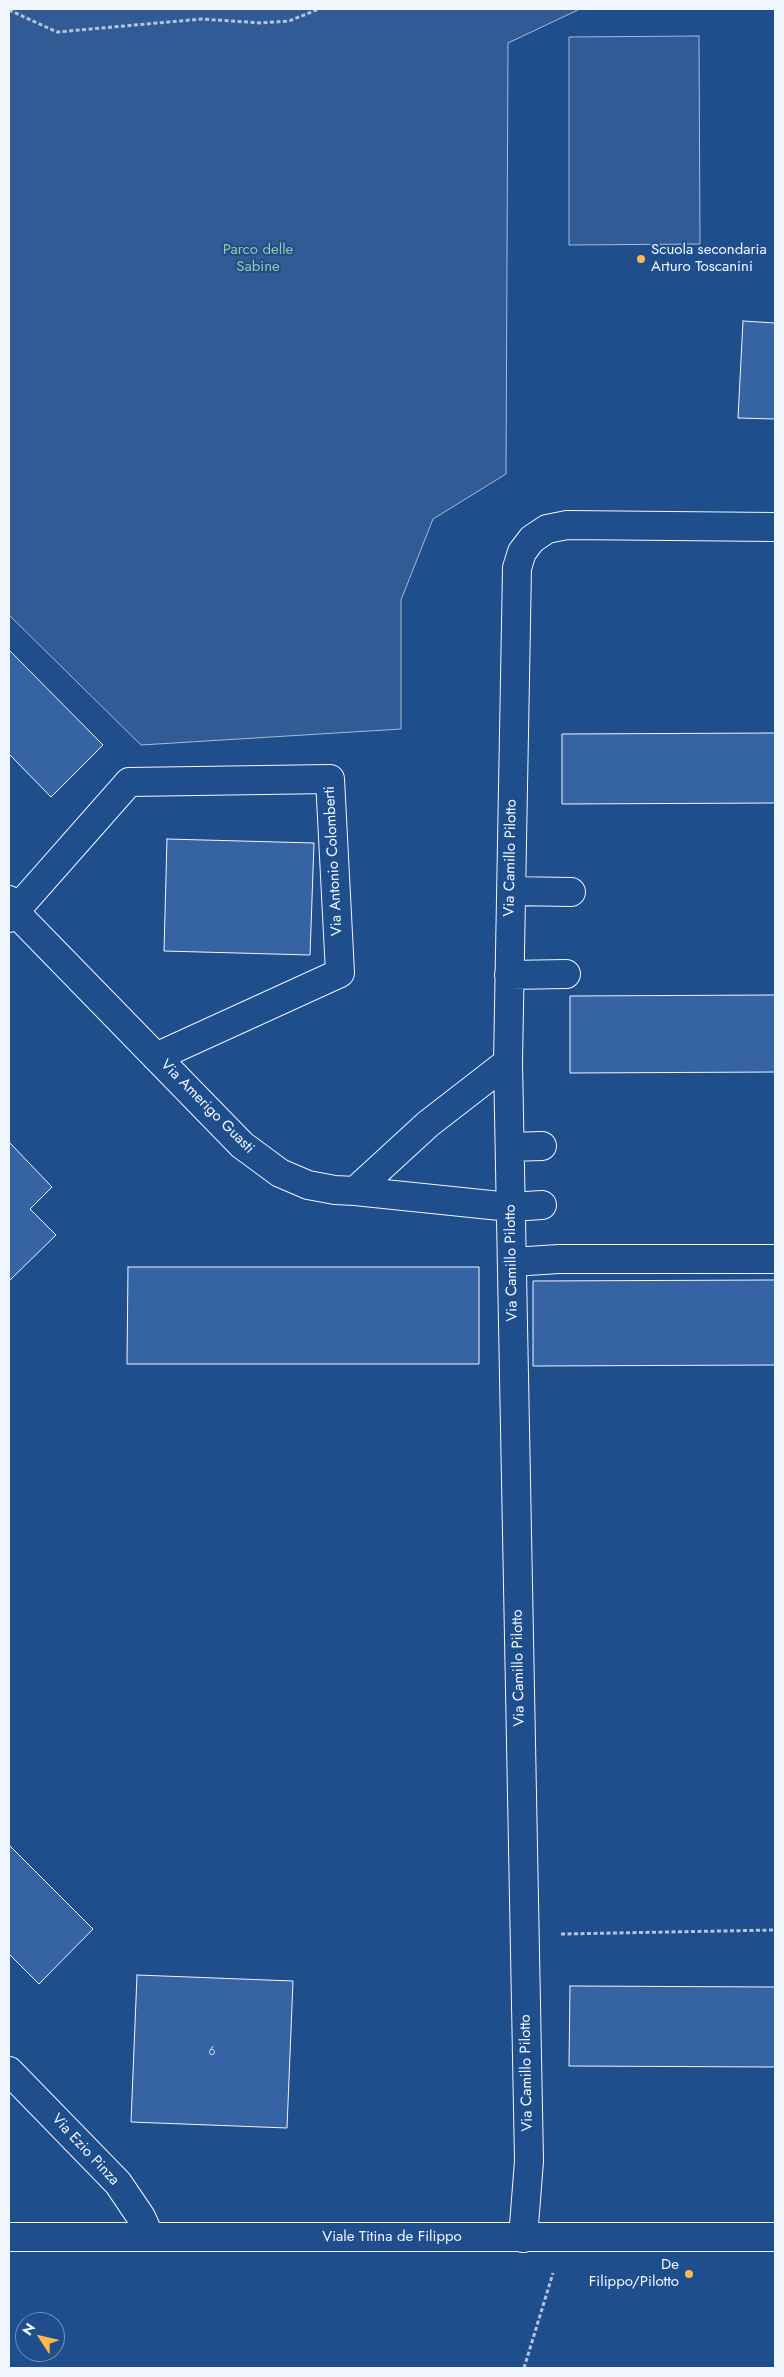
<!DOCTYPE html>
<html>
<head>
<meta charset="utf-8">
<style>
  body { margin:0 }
  #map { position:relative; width:784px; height:2377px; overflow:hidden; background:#1f4e8c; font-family:Jost,sans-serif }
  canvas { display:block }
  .frame { position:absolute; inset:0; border:10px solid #f2f6ff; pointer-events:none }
  .north { position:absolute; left:15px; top:2312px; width:50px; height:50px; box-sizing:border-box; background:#1f4e8c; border:1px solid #7391ba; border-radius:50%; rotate:305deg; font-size:14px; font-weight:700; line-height:20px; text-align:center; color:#f2f6ff }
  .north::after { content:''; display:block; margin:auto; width:18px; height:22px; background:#ffb74d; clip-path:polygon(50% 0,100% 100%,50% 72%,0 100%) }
</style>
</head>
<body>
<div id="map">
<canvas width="784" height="2377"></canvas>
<div class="frame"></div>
<div class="north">N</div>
</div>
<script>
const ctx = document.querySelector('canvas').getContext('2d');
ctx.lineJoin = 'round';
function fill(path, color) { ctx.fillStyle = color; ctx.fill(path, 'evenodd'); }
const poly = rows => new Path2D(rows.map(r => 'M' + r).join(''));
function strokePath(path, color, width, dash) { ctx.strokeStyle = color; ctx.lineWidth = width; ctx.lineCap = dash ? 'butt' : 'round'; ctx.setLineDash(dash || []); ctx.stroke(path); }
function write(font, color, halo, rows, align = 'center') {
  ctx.font = font + ' Jost,sans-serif'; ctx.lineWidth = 4; ctx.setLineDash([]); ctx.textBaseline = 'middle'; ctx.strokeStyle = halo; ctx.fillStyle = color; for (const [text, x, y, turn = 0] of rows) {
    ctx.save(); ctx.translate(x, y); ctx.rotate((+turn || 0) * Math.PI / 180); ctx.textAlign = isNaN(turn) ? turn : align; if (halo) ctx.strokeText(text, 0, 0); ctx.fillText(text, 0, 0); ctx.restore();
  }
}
const built = poly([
  [9,9,580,9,508,43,506,474,433,519,401,600,401,729,141,745,9,615,9,9],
  [699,36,700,244,569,245,569,37,699,36]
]);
const building = poly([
  [743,321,775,323,775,419,738,418,743,321],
  [9,650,103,745,51,797,9,754,9,650],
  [775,733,775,803,562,804,562,734,775,733],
  [167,839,314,843,310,955,164,951,167,839],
  [775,995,775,1072,570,1073,570,996,775,995],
  [9,1142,52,1187,30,1209,56,1235,9,1281,9,1142],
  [128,1267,479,1267,479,1364,127,1364,128,1267],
  [775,1280,775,1365,533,1366,533,1281,775,1280],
  [9,1845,93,1929,39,1984,9,1954,9,1845],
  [137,1975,293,1981,287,2128,131,2122,137,1975],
  [570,1986,775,1987,775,2067,569,2066,570,1986]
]);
const path = poly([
  [9,10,57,32,202,19,261,23,289,21,319,9],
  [561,1934,775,1930],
  [524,2368,553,2273]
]);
const minor = poly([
  [511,891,571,892],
  [9,900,15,912,242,1145,280,1173,308,1185,335,1190,355,1191,428,1124,508,1062],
  [9,918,129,782,330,779,340,973,156,1057],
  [509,975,566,974],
  [510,1147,542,1146],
  [355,1191,510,1207,542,1205],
  [512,1262,559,1259,775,1259],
  [9,2071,118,2183,141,2217,150,2237],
  [9,2237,775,2237],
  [523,2238,529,2161,508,1062,517,568,522,552,532,539,547,529,567,525,775,527]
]);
const markers = [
  [641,259,5,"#ffb74d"],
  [689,2274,5,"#ffb74d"]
];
const numberNames = [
  ["6",212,2052]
];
const parkNames = [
  ["Parco delle",258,250],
  ["Sabine",258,267]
];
const poiNames = [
  ["Scuola secondaria",651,250],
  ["Arturo Toscanini",651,267],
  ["De",679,2265,"right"],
  ["Filippo/Pilotto",679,2282,"right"]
];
const streetNames = [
  ["Via Camillo Pilotto",511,858,-89],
  ["Via Antonio Colomberti",334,861,-93],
  ["Via Amerigo Guasti",207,1107,45],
  ["Via Camillo Pilotto",512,1263,-91],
  ["Via Camillo Pilotto",519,1668,-91],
  ["Via Camillo Pilotto",527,2073,-91],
  ["Via Ezio Pinza",85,2150,47],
  ["Viale Titina de Filippo",392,2237]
];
fill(built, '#305b95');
strokePath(built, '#a8bbd7', 1);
fill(building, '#3563a3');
strokePath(building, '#f2f6ff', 1);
strokePath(minor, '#f2f6ff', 30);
strokePath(path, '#b3c4dc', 3, [4, 2.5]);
strokePath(minor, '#1f4e8c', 28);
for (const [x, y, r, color] of markers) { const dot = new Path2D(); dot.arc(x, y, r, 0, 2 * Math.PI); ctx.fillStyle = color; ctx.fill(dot); strokePath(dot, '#1f4e8c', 2); }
write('12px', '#c3d1e8', null, numberNames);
write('15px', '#97c8a6', '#1f4e8c', parkNames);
write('15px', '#f2f6ff', '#1f4e8c', poiNames, 'left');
write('15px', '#f2f6ff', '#1f4e8c', streetNames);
</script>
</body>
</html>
